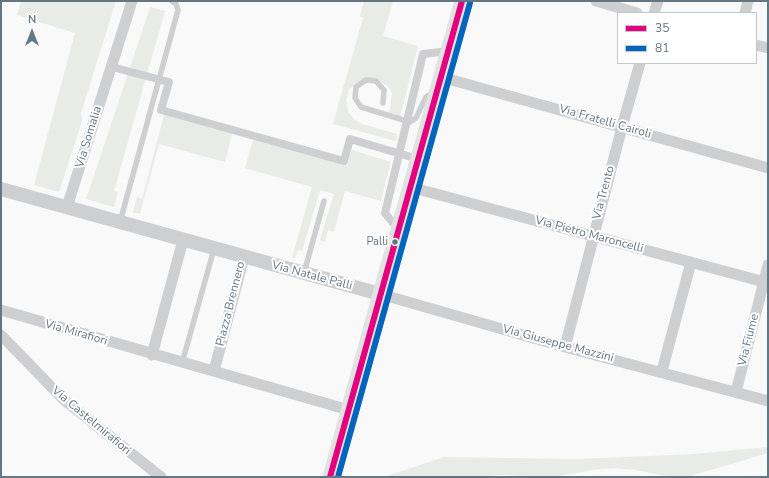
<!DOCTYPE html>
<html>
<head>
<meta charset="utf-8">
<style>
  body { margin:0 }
  #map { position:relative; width:769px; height:478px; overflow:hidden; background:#f9f9f9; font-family:"Nunito Sans",sans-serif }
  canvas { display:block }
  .frame { position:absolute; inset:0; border:2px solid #657683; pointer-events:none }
  .legend { position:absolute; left:617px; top:12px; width:140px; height:52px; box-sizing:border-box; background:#fff; border:1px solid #c1c8cd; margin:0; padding:5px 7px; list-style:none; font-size:12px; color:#657683 }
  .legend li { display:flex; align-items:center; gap:8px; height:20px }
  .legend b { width:20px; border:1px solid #c1c8cd }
  .north { position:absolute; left:12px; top:12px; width:40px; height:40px; -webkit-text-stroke:3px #fff; paint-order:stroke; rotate:0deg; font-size:11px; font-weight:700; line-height:16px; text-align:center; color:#657683 }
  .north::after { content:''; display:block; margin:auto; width:14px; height:18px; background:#657683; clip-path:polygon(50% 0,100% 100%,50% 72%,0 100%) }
</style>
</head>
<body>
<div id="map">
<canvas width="769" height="478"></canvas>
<div class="frame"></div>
<ul class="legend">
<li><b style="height:5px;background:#e5007d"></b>35</li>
<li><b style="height:5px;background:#0065bd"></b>81</li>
</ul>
<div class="north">N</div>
</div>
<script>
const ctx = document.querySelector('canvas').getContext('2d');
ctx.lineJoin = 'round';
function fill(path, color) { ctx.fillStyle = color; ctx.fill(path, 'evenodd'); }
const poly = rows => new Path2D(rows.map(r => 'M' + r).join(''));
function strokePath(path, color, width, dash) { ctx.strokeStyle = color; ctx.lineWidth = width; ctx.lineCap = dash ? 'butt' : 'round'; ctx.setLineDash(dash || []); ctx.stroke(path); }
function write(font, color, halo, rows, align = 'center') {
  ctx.font = font + ' "Nunito Sans",sans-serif'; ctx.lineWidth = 4; ctx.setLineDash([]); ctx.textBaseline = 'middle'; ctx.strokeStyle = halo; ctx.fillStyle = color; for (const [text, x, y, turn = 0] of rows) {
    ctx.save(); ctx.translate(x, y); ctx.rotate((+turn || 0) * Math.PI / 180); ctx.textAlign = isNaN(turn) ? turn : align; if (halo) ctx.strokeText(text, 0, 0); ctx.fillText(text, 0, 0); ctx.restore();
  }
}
const green = poly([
  [21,1,116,1,81,113,82,121,59,192,34,185,75,33,17,15],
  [364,1,393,1,383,36,418,46,400,117,389,114,392,93,388,86,380,82,365,79,357,83,349,89,346,100,348,112,355,120,362,124,397,134,396,141,333,124,363,18,360,16],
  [150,7,165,11,114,191,118,192,114,207,86,199],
  [164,115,232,134,225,162,159,144,140,214,133,212,137,197,142,199],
  [253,140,347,165,352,150,391,162,381,201,345,191,334,232,328,230,325,242,320,240,334,194,320,190,302,251,298,250,295,258,292,258,312,187,245,168],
  [768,447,768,453,687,477,672,477,636,470,613,468,593,470,553,477,501,475,473,477,384,477,444,457,578,459,694,454]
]);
const service = poly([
  [383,103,384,90,376,81,366,80,356,87,355,98,361,107,410,122,416,118,426,97,432,93],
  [120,222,178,10,176,4,172,1],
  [304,273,324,201],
  [182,363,214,249]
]);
const pedestrian = poly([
  [112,67,169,82,161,110,344,161,350,139,418,159],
  [398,229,385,213,423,54,449,51]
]);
const minor = poly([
  [596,1,637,13],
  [654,13,658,1],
  [745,13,748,1],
  [756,45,768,48],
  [441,77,768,168],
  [410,187,768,283],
  [67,207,132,1],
  [380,294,565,347,768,401],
  [1,310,349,410],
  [1,335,63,399,161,477],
  [565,347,622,127,640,63],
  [152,355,183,240],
  [214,371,244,257],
  [662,371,691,262],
  [736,392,768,265]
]);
const tertiary = poly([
  [1,189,380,294]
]);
const secondary = poly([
  [330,477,380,294,462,1]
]);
const bus1 = poly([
  [330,477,462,1]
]);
const bus2 = poly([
  [338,477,470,3]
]);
const markers = [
  [395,242,3.5,"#657683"]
];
const busNames = [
  ["Palli",388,242]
];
const streetNames = [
  ["Via Fratelli Cairoli",605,122,16],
  ["Via Somalia",89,137,-73],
  ["Via Trento",604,193,-75],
  ["Via Pietro Maroncelli",589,235,15],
  ["Via Natale Palli",312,276,15],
  ["Piazza Brennero",231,304,-76],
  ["Via Mirafiori",76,333,16],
  ["Via Fiume",749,340,-76],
  ["Via Giuseppe Mazzini",558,344,15],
  ["Via Castelmirafiori",91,421,40]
];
fill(green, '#e8ebe6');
strokePath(service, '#cecfd0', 5.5);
strokePath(pedestrian, '#cecfd0', 8);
strokePath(minor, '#cecfd0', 11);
strokePath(tertiary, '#cecfd0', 14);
strokePath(secondary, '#e1e2e2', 15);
strokePath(bus1, '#e5007d', 6);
strokePath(bus2, '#0065bd', 6);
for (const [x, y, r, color] of markers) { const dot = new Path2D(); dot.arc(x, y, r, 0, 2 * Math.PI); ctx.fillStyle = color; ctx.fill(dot); strokePath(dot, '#fff', 1.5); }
write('11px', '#657683', '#fff', busNames, 'right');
write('12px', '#657683', '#fff', streetNames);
</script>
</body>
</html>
